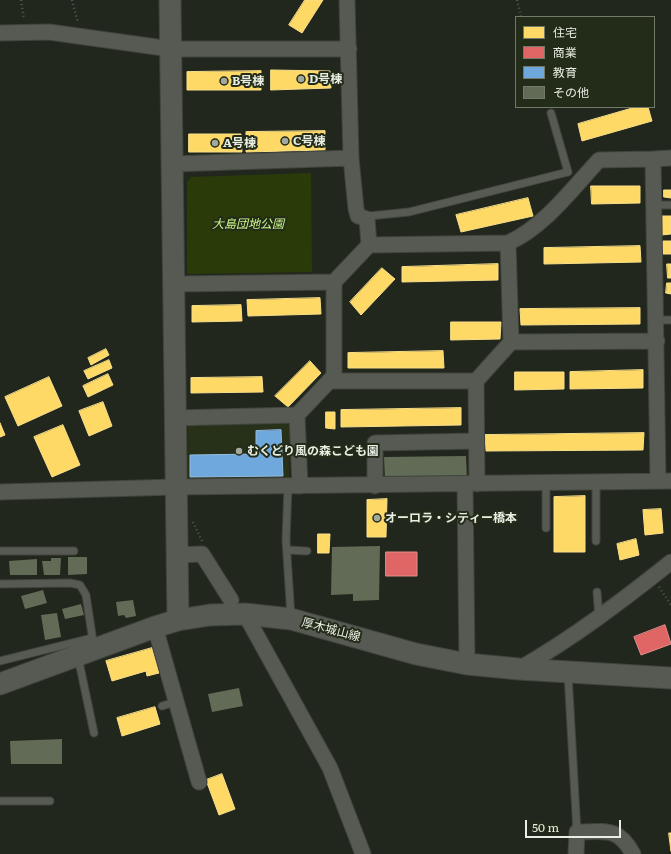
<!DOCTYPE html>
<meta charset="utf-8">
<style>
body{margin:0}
#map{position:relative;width:671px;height:854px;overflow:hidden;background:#22271d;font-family:Literata,"Noto Sans JP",serif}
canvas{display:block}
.legend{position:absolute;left:515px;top:16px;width:140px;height:92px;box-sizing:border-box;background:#232b19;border:1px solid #727969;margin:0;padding:5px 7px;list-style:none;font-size:12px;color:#e8eee2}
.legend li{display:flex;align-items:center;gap:8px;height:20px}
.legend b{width:20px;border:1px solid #727969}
.scale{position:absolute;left:525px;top:820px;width:96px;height:18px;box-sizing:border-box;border:2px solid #e8eee2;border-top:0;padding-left:5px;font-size:12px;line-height:14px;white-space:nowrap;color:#e8eee2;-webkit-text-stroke:3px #232b19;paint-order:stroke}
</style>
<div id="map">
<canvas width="671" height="854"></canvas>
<ul class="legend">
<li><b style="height:11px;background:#ffd966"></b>住宅</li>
<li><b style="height:11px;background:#e06666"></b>商業</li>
<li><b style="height:11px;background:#6fa8dc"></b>教育</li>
<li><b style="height:11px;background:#626b56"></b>その他</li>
</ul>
<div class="scale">50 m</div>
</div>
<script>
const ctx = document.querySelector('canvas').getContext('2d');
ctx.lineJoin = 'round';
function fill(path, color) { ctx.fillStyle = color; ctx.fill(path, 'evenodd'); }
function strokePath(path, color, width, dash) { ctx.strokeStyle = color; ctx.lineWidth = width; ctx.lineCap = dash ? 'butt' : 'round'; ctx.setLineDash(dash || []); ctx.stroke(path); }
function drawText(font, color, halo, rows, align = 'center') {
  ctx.font = font + ' Literata,"Noto Sans JP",serif'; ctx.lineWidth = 4; ctx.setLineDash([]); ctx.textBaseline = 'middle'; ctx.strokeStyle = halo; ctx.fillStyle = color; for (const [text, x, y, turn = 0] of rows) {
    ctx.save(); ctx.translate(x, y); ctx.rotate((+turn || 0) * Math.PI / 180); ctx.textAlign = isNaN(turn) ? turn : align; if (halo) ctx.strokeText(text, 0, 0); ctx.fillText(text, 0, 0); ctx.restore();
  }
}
const built = new Path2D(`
 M289,422V478L188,479V424Z`);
const green = new Path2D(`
 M311,173L312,272L187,274V182L191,177Z`);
const homes = new Path2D(`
 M305,0H323L302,33L289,25Z
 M271,70L330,71L331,88L271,90Z
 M261,71V90H187V72Z
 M636,107H648L652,121L582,141L578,124Z
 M325,131V150L246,152V132Z
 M189,134H241L242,152H189Z
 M591,186H640V203L592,204Z
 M664,190H671V198L664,197Z
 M528,198L533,216L461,232L456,215Z
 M662,216H671V234L662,235Z
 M663,241H671V254H663Z
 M640,246L641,262L544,264V248Z
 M498,264V280L402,282V267Z
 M667,264H671V278H668Z
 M382,268L395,279L361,315L350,302Z
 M667,283H671V294L666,293Z
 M320,298L321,314L248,316L247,300Z
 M241,305L242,321L192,322V306Z
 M640,308V324L521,325L520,309Z
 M451,322H501L500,339L451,340Z
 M106,349L109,355L91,365L88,358Z
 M443,351L444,368H348V353Z
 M109,360L112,368L88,379L84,371Z
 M310,361L321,373L288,407L275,396Z
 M643,370V388L570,389V372Z
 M515,372H564V389L515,390Z
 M108,374L113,385L88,397L83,386Z
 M49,377L62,406L18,426L5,397Z
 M262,377L263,392L191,393V378Z
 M103,402L112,426L89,436L79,411Z
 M461,408V425L341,427V410Z
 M326,412H335V429L326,428Z
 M0,423L5,435L0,437Z
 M63,425L80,465L52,477L34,437Z
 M644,433L643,450L486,451L485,435Z
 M585,496V552H554V497Z
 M387,499L386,537H367V500Z
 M661,509L663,533L645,535L643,510Z
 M318,534H330L329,553H318Z
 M636,539L639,555L620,560L617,544Z
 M152,648L159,673L147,676L146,671L112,681L106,661Z
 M155,707L160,724L122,736L117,718Z
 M222,774L235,809L219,815L206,780Z
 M669,833H671V851Z`);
const shops = new Path2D(`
 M386,552H417V576H386Z
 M665,625L671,644L641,655L634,637Z`);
const schools = new Path2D(`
 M281,430L283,476L190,477V455L256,454V431Z`);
const building = new Path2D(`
 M466,456L467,479L385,480L384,457Z
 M380,546L379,600L353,601V594L331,595L332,547Z
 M68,557H87V574L68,575Z
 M51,558H61L60,575H44L42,561H51Z
 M37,559V575H10L9,561Z
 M43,590L47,603L25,609L21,596Z
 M133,600L136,616L126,618L124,615L118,616L116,602Z
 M81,604L84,615L65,619L62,609Z
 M57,613L61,637L45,640L41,615Z
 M239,688L243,706L212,712L208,694Z
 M62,739V764H11L10,741Z`);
const path = new Path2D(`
 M21,0L24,19
 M72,0L78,23
 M517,0L521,17
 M193,522L202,541
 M659,587L671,605`);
const lane = new Path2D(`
 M654,205H671
 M367,219L369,216L409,212L568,172L551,113
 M656,320H671
 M596,482V541
 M546,483V528
 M288,486L286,540L291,617
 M287,550L307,551
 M0,551H74
 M0,584L70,583L80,585L86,595L94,648
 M597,592L599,618
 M78,657L94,733
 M0,661L92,638
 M568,674L577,832
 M162,706L175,702
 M0,801H50`);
const street = new Path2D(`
 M347,0L351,158L356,209L358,216L367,219L369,245
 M0,33L49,32L171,49H349
 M653,159L671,158
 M172,164L351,158
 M173,284L334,282L369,245L508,243C545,226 572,189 599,160L653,159L658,481
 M511,342L657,341
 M329,381H476
 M174,418L297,415
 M465,484L467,664
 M477,484L476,381L511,342L508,243
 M300,486L297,415L334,376V282
 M375,486V443L476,441
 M0,492L176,487L671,481
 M177,555L202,554L231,600
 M245,614L330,768L363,854
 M155,627L199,782
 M519,669C573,638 622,601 671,562
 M576,854L577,832C605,832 618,826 633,854`);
const secondary = new Path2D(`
 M170,0L178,620
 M0,684L155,627L178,620L210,615L245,614L291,619L416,654L467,664L519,669L671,678`);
const markers = [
 [301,79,4,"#a3a89d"],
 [224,81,4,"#a3a89d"],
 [285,141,4,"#a3a89d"],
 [215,143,4,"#a3a89d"],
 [239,451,4,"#a3a89d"],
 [377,518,4,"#a3a89d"]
];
const poiNames = [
 ["D号棟",309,79],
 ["B号棟",232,81],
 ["C号棟",293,141],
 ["A号棟",223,143],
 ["むくどり風の森こども園",247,451],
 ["オーロラ・シティー橋本",385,518]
];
const parkNames = [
 ["大島団地公園",248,224]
];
const streetNames = [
 ["厚木城山線",331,630,15]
];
fill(built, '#27311a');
fill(green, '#2a3b09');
fill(homes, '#ffd966');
strokePath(homes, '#f8df8b', 1);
fill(shops, '#e06666');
strokePath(shops, '#e28f8b', 1);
fill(schools, '#6fa8dc');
strokePath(schools, '#93bdde', 1);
fill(building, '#626b56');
strokePath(lane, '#40443c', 9);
strokePath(street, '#40443c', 17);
strokePath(secondary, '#40443c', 23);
strokePath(path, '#545751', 2.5, [1, 3]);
strokePath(lane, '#565a52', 7);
strokePath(street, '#565a52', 15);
strokePath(secondary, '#565a52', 21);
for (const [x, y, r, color] of markers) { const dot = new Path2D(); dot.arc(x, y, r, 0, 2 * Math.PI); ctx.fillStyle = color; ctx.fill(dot); strokePath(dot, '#232b19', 1.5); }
drawText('bold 12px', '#e8eee2', '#232b19', poiNames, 'left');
drawText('italic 12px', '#c9f68a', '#232b19', parkNames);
drawText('12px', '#e8eee2', '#232b19', streetNames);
</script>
